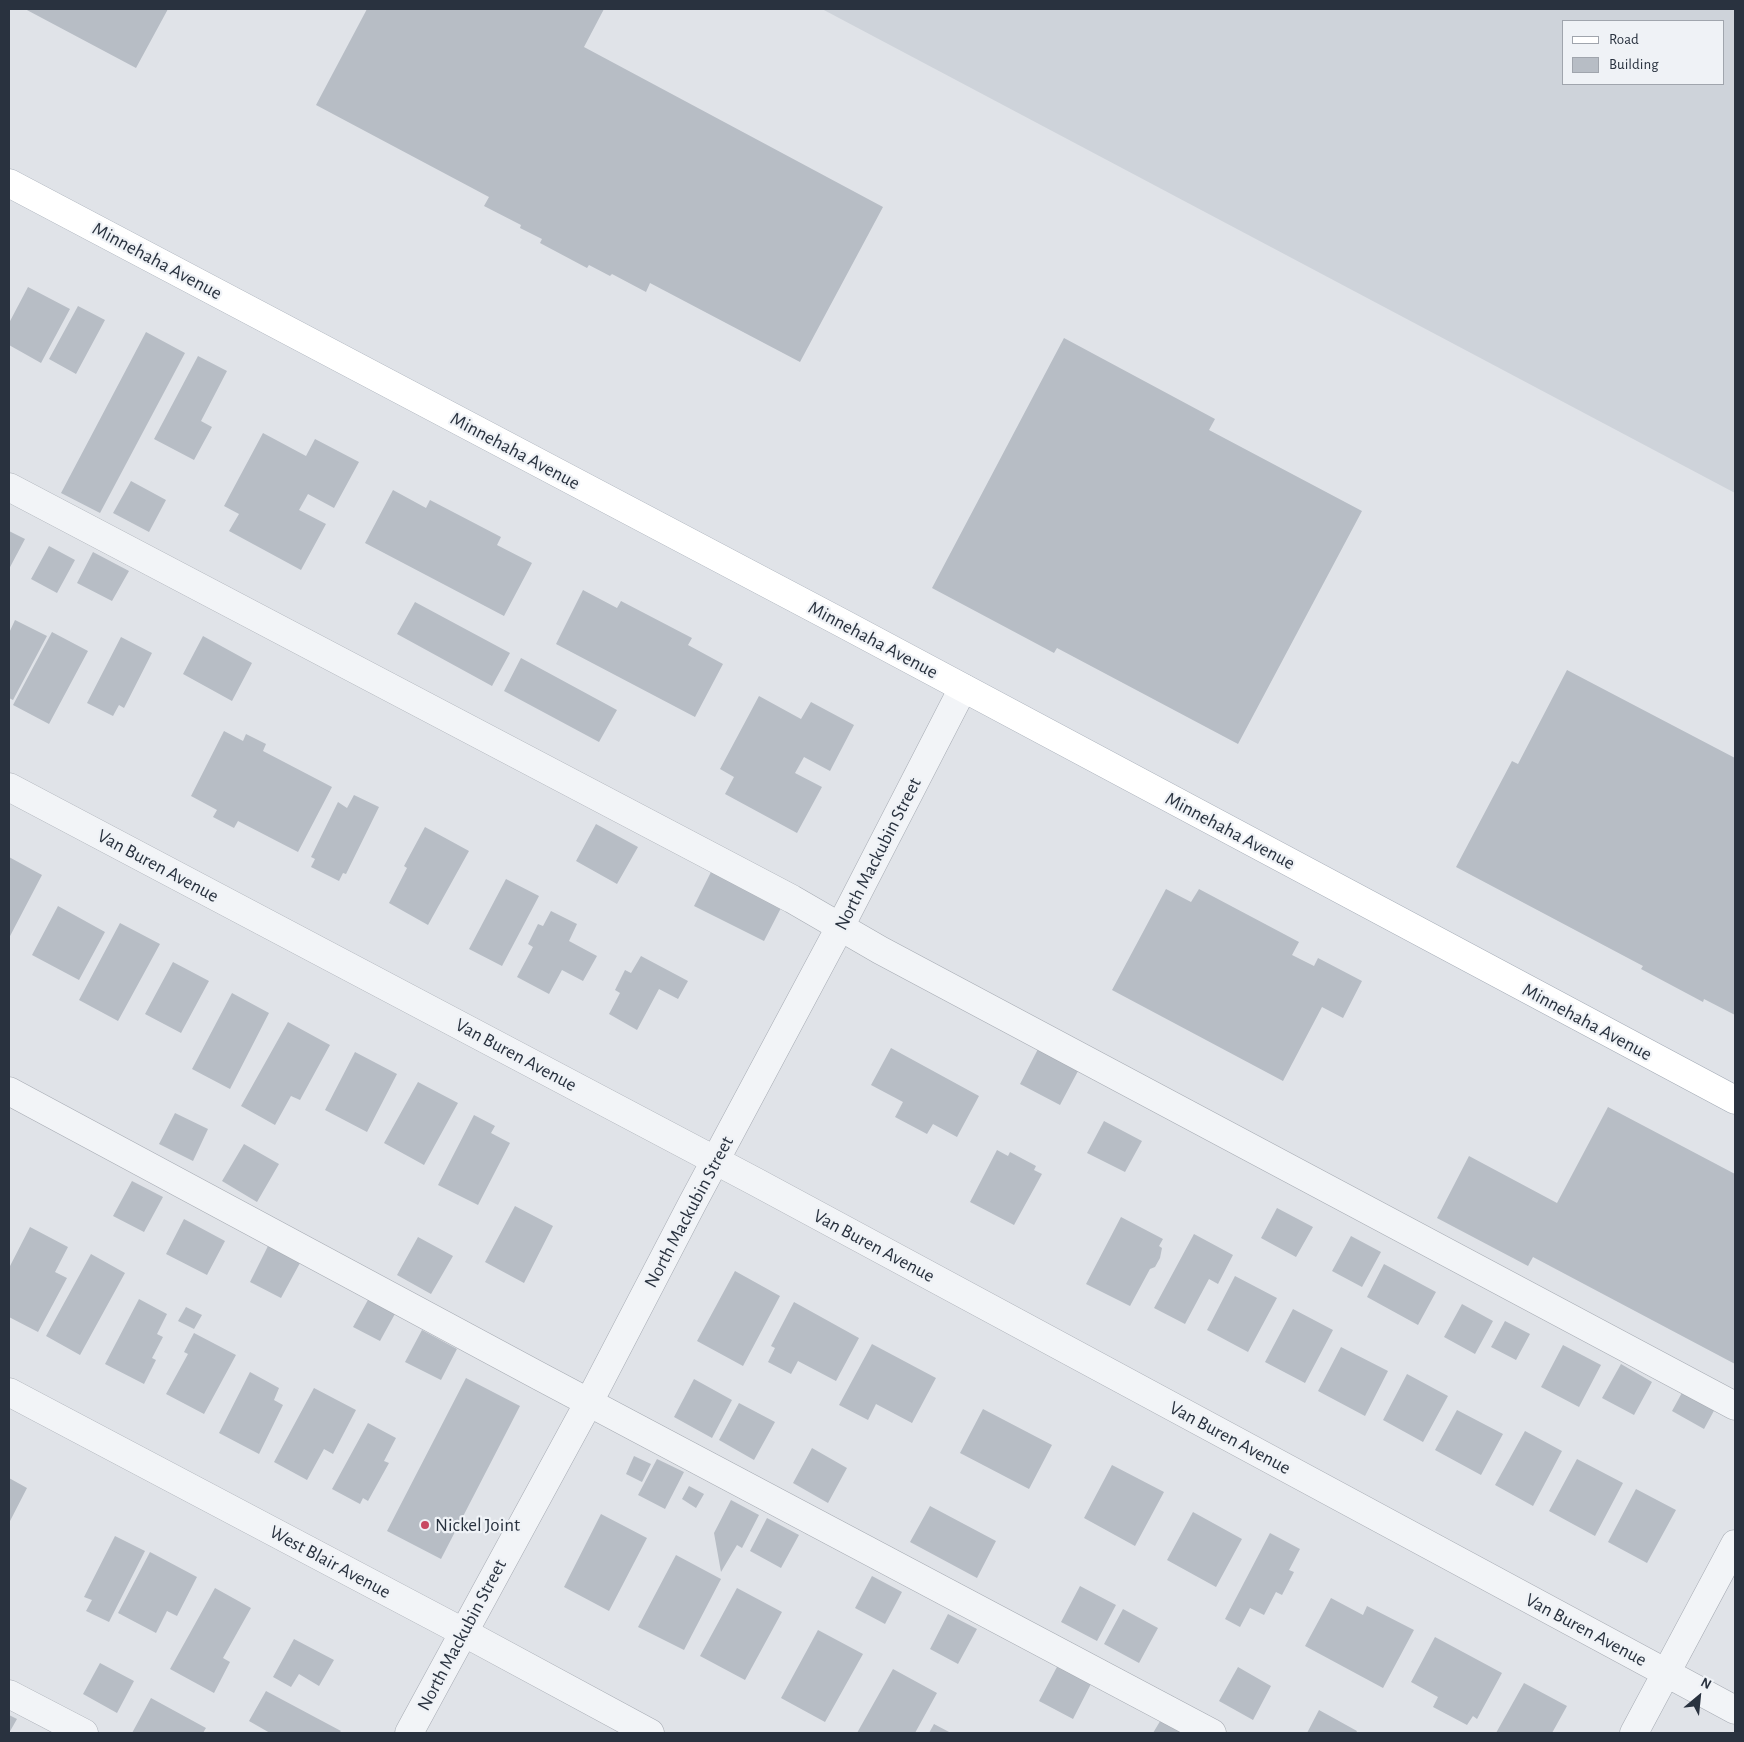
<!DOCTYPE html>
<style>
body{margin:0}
#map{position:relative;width:1744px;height:1742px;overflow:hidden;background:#e0e3e8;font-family:"Alegreya Sans",sans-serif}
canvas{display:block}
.frame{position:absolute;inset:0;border:10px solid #29323f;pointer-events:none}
.legend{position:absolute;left:1562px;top:20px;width:162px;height:65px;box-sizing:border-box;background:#eff2f6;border:1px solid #a0a5ad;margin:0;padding:6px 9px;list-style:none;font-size:15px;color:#29323f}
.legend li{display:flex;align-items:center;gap:10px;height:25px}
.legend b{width:25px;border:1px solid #a0a5ad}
.north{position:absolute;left:1674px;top:1672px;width:50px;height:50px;-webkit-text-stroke:4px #eff2f6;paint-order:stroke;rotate:28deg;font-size:14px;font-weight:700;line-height:20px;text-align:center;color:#29323f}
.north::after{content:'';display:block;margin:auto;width:18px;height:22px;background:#29323f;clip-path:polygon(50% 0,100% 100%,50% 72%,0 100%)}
</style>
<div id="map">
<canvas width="1744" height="1742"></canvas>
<div class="frame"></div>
<ul class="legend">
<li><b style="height:6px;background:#fff"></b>Road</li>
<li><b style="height:14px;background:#b7bdc5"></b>Building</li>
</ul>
<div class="north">N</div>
</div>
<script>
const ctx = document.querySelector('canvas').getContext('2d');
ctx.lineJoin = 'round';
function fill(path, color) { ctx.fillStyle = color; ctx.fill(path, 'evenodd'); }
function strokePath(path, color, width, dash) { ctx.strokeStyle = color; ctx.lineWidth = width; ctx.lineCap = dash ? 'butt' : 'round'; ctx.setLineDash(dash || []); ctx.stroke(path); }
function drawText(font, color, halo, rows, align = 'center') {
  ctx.font = font + ' "Alegreya Sans",sans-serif'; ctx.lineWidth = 4.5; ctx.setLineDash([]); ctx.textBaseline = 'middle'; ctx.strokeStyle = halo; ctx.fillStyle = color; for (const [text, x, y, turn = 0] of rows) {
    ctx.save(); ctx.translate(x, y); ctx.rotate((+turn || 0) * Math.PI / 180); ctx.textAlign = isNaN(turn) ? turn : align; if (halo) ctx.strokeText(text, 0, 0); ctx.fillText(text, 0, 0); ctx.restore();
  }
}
const built = new Path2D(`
 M822,9H1735V493ZM1563,21H1723V84H1563Z`);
const building = new Path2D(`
 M25,9H168L136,68Z
 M367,9H604L584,47L883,207L800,362L650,283L646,292L612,274L610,276L589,265L587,268L540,243L542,239L520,228L521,225L484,206L489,197L316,105Z
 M28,287L70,309L41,363L9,345V323Z
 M78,306L105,320L76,374L49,359Z
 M146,332L185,353L100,513L61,493Z
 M1064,338L1215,419L1209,430L1362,511L1238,744L1057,648L1054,653L932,588Z
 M198,356L227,371L201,421L212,427L194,460L154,439Z
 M263,433L306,456L315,439L359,462L334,508L308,494L299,510L326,524L301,570L229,531L239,514L224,506Z
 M131,481L166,500L149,532L113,513Z
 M393,490L426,508L430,500L501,537L497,545L532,563L504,616L365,543Z
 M9,531L25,539L9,569Z
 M49,546L75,560L57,593L31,579Z
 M93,552L129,571L112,601L77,583Z
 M583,590L617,608L621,601L692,638L688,645L723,664L695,717L556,644Z
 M415,602L510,653L492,686L397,634Z
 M15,620L47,636L13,700L9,698V633Z
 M52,632L88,651L49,724L13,705Z
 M203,636L252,663L232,701L183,674Z
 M121,637L152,653L124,708L119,705L113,716L87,703Z
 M521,658L617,710L599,742L504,691Z
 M1567,670L1735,758V1015L1704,999L1703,1002L1641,969L1643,966L1456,867L1512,761L1518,764Z
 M759,696L801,719L811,702L854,725L830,771L804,757L795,773L822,787L797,833L725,794L734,777L720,769Z
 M224,731L243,741L246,734L266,744L263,751L332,787L298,852L238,821L234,828L213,817L217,810L191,796Z
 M354,795L379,807L346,874L343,873L339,881L311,867L315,859L311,857L338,802L347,808Z
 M596,824L638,847L617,884L576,861Z
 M425,827L469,851L428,925L389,903L407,868L404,866Z
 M9,857L42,875L9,938Z
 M712,870L782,906L764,941L694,906Z
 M506,879L539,896L502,966L469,949Z
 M1166,889L1191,902L1199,889L1299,942L1292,955L1314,966L1318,958L1362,981L1343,1018L1322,1007L1283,1081L1112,990Z
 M58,906L105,932L79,980L32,955Z
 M551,911L577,924L569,941L597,956L583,981L562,970L549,994L517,977L533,947L528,944L538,924L543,926Z
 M120,923L160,944L118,1021L79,1000Z
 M641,956L688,981L678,999L659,989L637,1030L609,1014L620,993L615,990L625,970L631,973Z
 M173,962L209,981L181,1033L145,1014Z
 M232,993L269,1013L230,1089L192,1069Z
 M288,1022L330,1045L300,1100L291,1096L275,1125L241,1106Z
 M891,1048L979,1096L957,1137L933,1124L927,1134L895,1117L903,1102L871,1085Z
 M1038,1049L1078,1071L1060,1105L1020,1084Z
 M355,1052L397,1074L367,1132L325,1110Z
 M418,1082L458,1103L424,1165L384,1143Z
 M1608,1107L1735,1174V1364L1533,1257L1528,1266L1437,1218L1469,1156L1557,1203Z
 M175,1113L208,1129L193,1161L159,1144Z
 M474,1115L495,1126L491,1133L510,1143L478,1205L438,1185Z
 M1104,1121L1142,1141L1125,1172L1087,1153Z
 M244,1144L279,1164L257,1202L222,1181Z
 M997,1150L1008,1156L1010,1152L1036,1166L1034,1170L1042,1174L1014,1225L970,1202Z
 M132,1181L163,1197L144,1232L113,1216Z
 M515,1206L553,1226L524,1283L485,1262Z
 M1277,1208L1313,1227L1296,1257L1261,1238Z
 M1121,1217L1163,1239L1159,1246L1162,1248L1160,1258L1155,1267L1150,1269L1130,1306L1086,1284Z
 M184,1219L225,1241L207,1275L166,1254Z
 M30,1227L68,1247L55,1272L67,1278L38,1332L9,1317V1268Z
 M1194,1234L1233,1255L1218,1284L1209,1279L1185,1324L1154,1308Z
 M1351,1236L1381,1252L1362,1287L1332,1271Z
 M418,1237L453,1256L431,1294L397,1275Z
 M268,1246L300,1263L281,1298L250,1282Z
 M91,1254L125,1273L80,1355L46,1336Z
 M1384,1264L1436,1292L1418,1325L1367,1297Z
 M735,1271L780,1296L743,1366L697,1341Z
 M1235,1276L1277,1298L1248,1352L1207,1330Z
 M369,1298L396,1312L380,1341L353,1327Z
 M139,1299L167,1314L157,1334L163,1337L152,1358L156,1360L144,1384L105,1364Z
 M794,1302L859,1338L836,1381L798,1361L791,1374L768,1362L775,1348L771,1346Z
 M1462,1304L1493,1321L1475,1354L1444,1337Z
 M186,1307L202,1315L194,1329L178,1321Z
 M1293,1309L1333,1330L1305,1383L1265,1362Z
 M1505,1321L1530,1334L1516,1360L1491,1347Z
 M422,1330L457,1349L441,1380L405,1362Z
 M194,1333L236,1355L204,1414L166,1394L188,1354L184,1352Z
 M872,1344L936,1378L912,1423L876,1404L868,1420L839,1405Z
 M1563,1345L1601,1365L1579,1407L1541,1387Z
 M1341,1347L1388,1371L1365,1416L1318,1391Z
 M1621,1364L1652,1382L1634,1415L1602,1398Z
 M250,1372L279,1388L274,1400L283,1405L259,1454L219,1433Z
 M1407,1374L1448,1396L1423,1442L1383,1420Z
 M466,1378L520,1406L441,1559L387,1531Z
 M694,1379L732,1400L712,1438L674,1417Z
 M314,1388L356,1410L333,1454L324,1449L307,1480L274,1462Z
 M1684,1389L1716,1407L1704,1429L1672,1411Z
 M739,1403L775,1422L754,1460L719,1440Z
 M983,1409L1052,1445L1029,1489L960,1453Z
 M1457,1410L1503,1434L1481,1475L1435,1450Z
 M368,1423L396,1438L384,1461L389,1463L368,1501L363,1498L360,1504L332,1489Z
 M1525,1431L1562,1451L1533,1506L1495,1485Z
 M812,1448L847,1468L828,1503L793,1483Z
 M634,1456L651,1464L642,1482L626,1474Z
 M657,1459L684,1472L665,1509L638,1495Z
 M1577,1459L1623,1483L1595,1536L1549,1511Z
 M1112,1465L1164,1492L1135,1546L1084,1518Z
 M9,1478L27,1488L9,1523Z
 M689,1486L704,1494L696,1508L682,1499Z
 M1636,1489L1676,1510L1647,1563L1608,1542Z
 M731,1500L759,1515L742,1548L737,1545L721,1572L714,1533Z
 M930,1506L996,1541L977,1578L910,1542Z
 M1193,1512L1242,1539L1216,1587L1167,1560Z
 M601,1514L647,1538L609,1611L564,1587Z
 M767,1518L799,1535L781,1568L750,1551Z
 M1270,1533L1300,1549L1289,1570L1294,1572L1282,1595L1276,1592L1264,1615L1250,1608L1240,1627L1225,1619Z
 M115,1536L145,1551L109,1622L86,1611L92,1600L84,1597Z
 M150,1552L197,1577L177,1616L167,1611L156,1633L118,1613Z
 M676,1555L721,1579L684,1650L638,1627Z
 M872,1576L902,1592L885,1624L855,1608Z
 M1080,1586L1116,1605L1097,1641L1061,1622Z
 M215,1588L251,1608L223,1658L230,1662L214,1693L170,1669Z
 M737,1588L782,1612L745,1680L700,1656Z
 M1331,1598L1363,1615L1367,1606L1414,1630L1383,1688L1305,1646Z
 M1123,1609L1158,1628L1139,1663L1104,1644Z
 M948,1614L977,1629L958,1664L930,1649Z
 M818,1630L863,1654L825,1722L781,1698Z
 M1435,1637L1502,1673L1477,1719L1473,1716L1467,1725L1433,1707L1438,1697L1411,1682Z
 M294,1639L334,1660L319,1686L299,1674L291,1687L273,1677Z
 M100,1663L134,1681L117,1713L83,1694Z
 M1058,1665L1092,1682L1073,1719L1039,1701Z
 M1238,1667L1271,1686L1253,1720L1219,1701Z
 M893,1669L937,1693L915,1733H857Z
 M1524,1683L1567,1706L1552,1733H1496Z
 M266,1691L341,1731L339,1733H270L249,1721Z
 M151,1698L206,1728L203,1733H132Z
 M1319,1710L1357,1731L1356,1733H1307Z
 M9,1715L17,1719L9,1733Z
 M1162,1718L1188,1733H1153Z
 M934,1724L951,1733H929Z`);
const minor = new Path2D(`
 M9,487L792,899L880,950L1735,1406
 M9,787L756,1182L1735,1710
 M9,1091L539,1376L1212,1733
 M9,1392L463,1632L650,1733
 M9,1694L84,1733
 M409,1733L589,1402L692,1204L840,927L963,688
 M1634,1733L1735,1544`);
const major = new Path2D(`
 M9,183L842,623L1735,1100`);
const markers = [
 [425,1525,5,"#c84962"]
];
const streetNames = [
 ["Minnehaha Avenue",157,261,28],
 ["Minnehaha Avenue",515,451,28],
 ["Minnehaha Avenue",873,640,28],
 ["Minnehaha Avenue",1230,831,28],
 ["North Mackubin Street",878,854,-63],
 ["Van Buren Avenue",158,866,28],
 ["Minnehaha Avenue",1587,1022,28],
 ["Van Buren Avenue",516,1055,28],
 ["North Mackubin Street",689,1212,-62],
 ["Van Buren Avenue",874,1246,28],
 ["Van Buren Avenue",1230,1438,28],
 ["West Blair Avenue",330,1562,28],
 ["Van Buren Avenue",1586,1630,28],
 ["North Mackubin Street",462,1635,-62]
];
const poiNames = [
 ["Nickel Joint",435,1525]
];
fill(built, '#ced3da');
fill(building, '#b7bdc5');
strokePath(minor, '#a5aab2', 29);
strokePath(major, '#a0a8b3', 29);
strokePath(minor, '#f2f4f7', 28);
strokePath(major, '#fff', 28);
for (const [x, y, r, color] of markers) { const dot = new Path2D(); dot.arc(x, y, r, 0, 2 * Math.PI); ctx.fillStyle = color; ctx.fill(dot); strokePath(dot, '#eff2f6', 2); }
drawText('19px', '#29323f', '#eff2f6', streetNames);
drawText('19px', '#29323f', '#eff2f6', poiNames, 'left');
</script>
